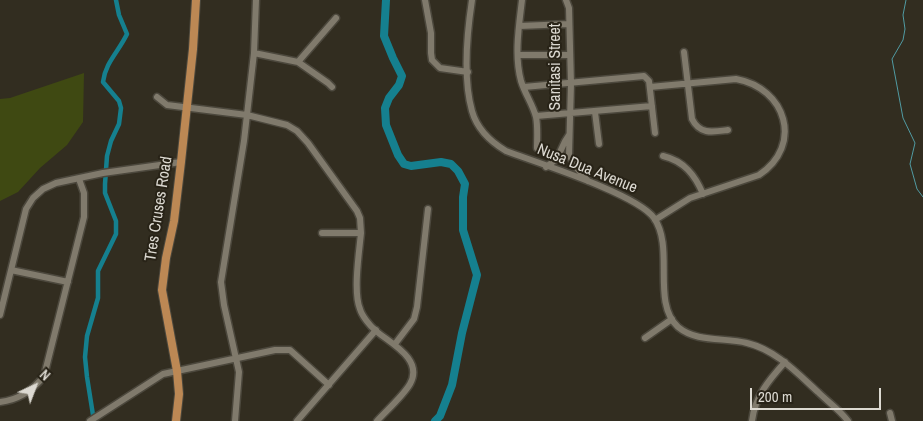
<!DOCTYPE html>
<style>
body{margin:0}
#map{position:relative;width:923px;height:421px;overflow:hidden;background:#322d20;font-family:"Archivo Narrow",sans-serif}
canvas{display:block}
.north{position:absolute;left:10px;top:361px;width:50px;height:50px;-webkit-text-stroke:4px #282317;paint-order:stroke;rotate:43deg;font-size:14px;font-weight:700;line-height:20px;text-align:center;color:#dcd9d1}
.north::after{content:'';display:block;margin:auto;width:18px;height:22px;background:#dcd9d1;clip-path:polygon(50% 0,100% 100%,50% 72%,0 100%)}
.scale{position:absolute;left:750px;top:388px;width:131px;height:22px;box-sizing:border-box;border:2px solid #dcd9d1;border-top:0;padding-left:6px;font-size:15px;line-height:18px;white-space:nowrap;color:#dcd9d1;-webkit-text-stroke:4px #282317;paint-order:stroke}
</style>
<div id="map">
<canvas width="923" height="421"></canvas>
<div class="north">N</div>
<div class="scale">200 m</div>
</div>
<script>
const ctx = document.querySelector('canvas').getContext('2d');
ctx.lineJoin = 'round';
function fill(path, color) { ctx.fillStyle = color; ctx.fill(path, 'evenodd'); }
function strokePath(path, color, width, dash) { ctx.strokeStyle = color; ctx.lineWidth = width; ctx.lineCap = dash ? 'butt' : 'round'; ctx.setLineDash(dash || []); ctx.stroke(path); }
function drawText(font, color, halo, rows, align = 'center') {
  ctx.font = font + ' "Archivo Narrow",sans-serif'; ctx.lineWidth = 4; ctx.setLineDash([]); ctx.textBaseline = 'middle'; ctx.strokeStyle = halo; ctx.fillStyle = color; for (const [text, x, y, turn = 0] of rows) {
    ctx.save(); ctx.translate(x, y); ctx.rotate((+turn || 0) * Math.PI / 180); ctx.textAlign = isNaN(turn) ? turn : align; if (halo) ctx.strokeText(text, 0, 0); ctx.fillText(text, 0, 0); ctx.restore();
  }
}
const green = new Path2D(`
 M84,73L83,122L67,145L40,168L18,192L0,201V99L10,98Z`);
const stream = new Path2D(`
 M906,0L903,15L905,29L903,40L892,59L903,118L915,143L910,164L917,189L923,197`);
const canal = new Path2D(`
 M93,415L87,377L85,357L87,336L98,298V271L116,234V221L105,193V184L107,156L111,141L119,124L121,108L119,101L103,82C105,63 119,51 127,34L119,15L116,0`);
const river = new Path2D(`
 M386,0L384,36L393,58L402,76L399,85L389,98L385,108L386,125L398,155L404,164L411,166L441,162L451,164L458,171L465,184L463,197V230L477,275L462,333L452,385L440,416L435,421`);
const minor = new Path2D(`
 M425,0L431,33V53L432,60L440,68L468,72
 M472,0C467,33 463,79 472,111C477,129 491,142 506,151C538,163 637,194 654,218C675,248 651,302 678,327C697,343 725,337 747,343C776,350 797,373 818,392C828,402 840,410 848,421
 M522,0C519,26 514,55 521,81C525,94 533,105 536,117C538,127 537,138 537,148
 M566,0L569,8L571,84L569,155L576,167L588,181
 M519,26L569,24
 M684,52L692,119C700,135 713,132 728,130
 M254,53L298,62L328,83L332,87
 M518,55H570
 M298,62L336,18
 M524,87L644,76L649,81L655,133
 M650,87L736,79C786,88 804,145 759,175L690,198L655,220
 M157,97L167,105L247,115L287,125L297,131L308,143L357,211L360,218L361,233
 M595,112L599,144
 M536,116L652,106
 M663,156C684,161 695,175 703,194
 M546,167C564,155 558,150 569,135
 M322,233H361C359,253 353,292 360,309C362,316 370,326 376,331C390,343 424,359 410,384C403,396 387,410 377,421
 M11,270L68,282
 M0,315L26,209L33,198L43,189L56,183L103,173L181,162
 M645,338L672,319
 M395,344L414,319L417,307L428,209
 M0,402C18,400 33,390 44,376L84,217V193L79,179
 M890,413L892,421
 M90,421L163,374L275,350H290L329,385
 M235,421L239,372L224,305L221,282L244,141L254,53L256,0
 M297,421L376,330
 M752,421C755,396 769,380 785,362`);
const major = new Path2D(`
 M176,421L179,394L177,371L162,290L166,258L174,221L181,162L193,49L196,0`);
const streetNames = [
 ["Sanitasi Street",556,67,-90],
 ["Nusa Dua Avenue",587,169,22],
 ["Tres Cruses Road",159,209,-81]
];
fill(green, '#3f4912');
strokePath(stream, '#519ba3', 1);
strokePath(canal, '#15808f', 4.5);
strokePath(river, '#15808f', 8);
strokePath(minor, '#4c483d', 9);
strokePath(major, '#4c483d', 10);
strokePath(minor, '#807a6c', 6);
strokePath(major, '#bc8854', 8);
drawText('16px', '#dcd9d1', '#282317', streetNames);
</script>
